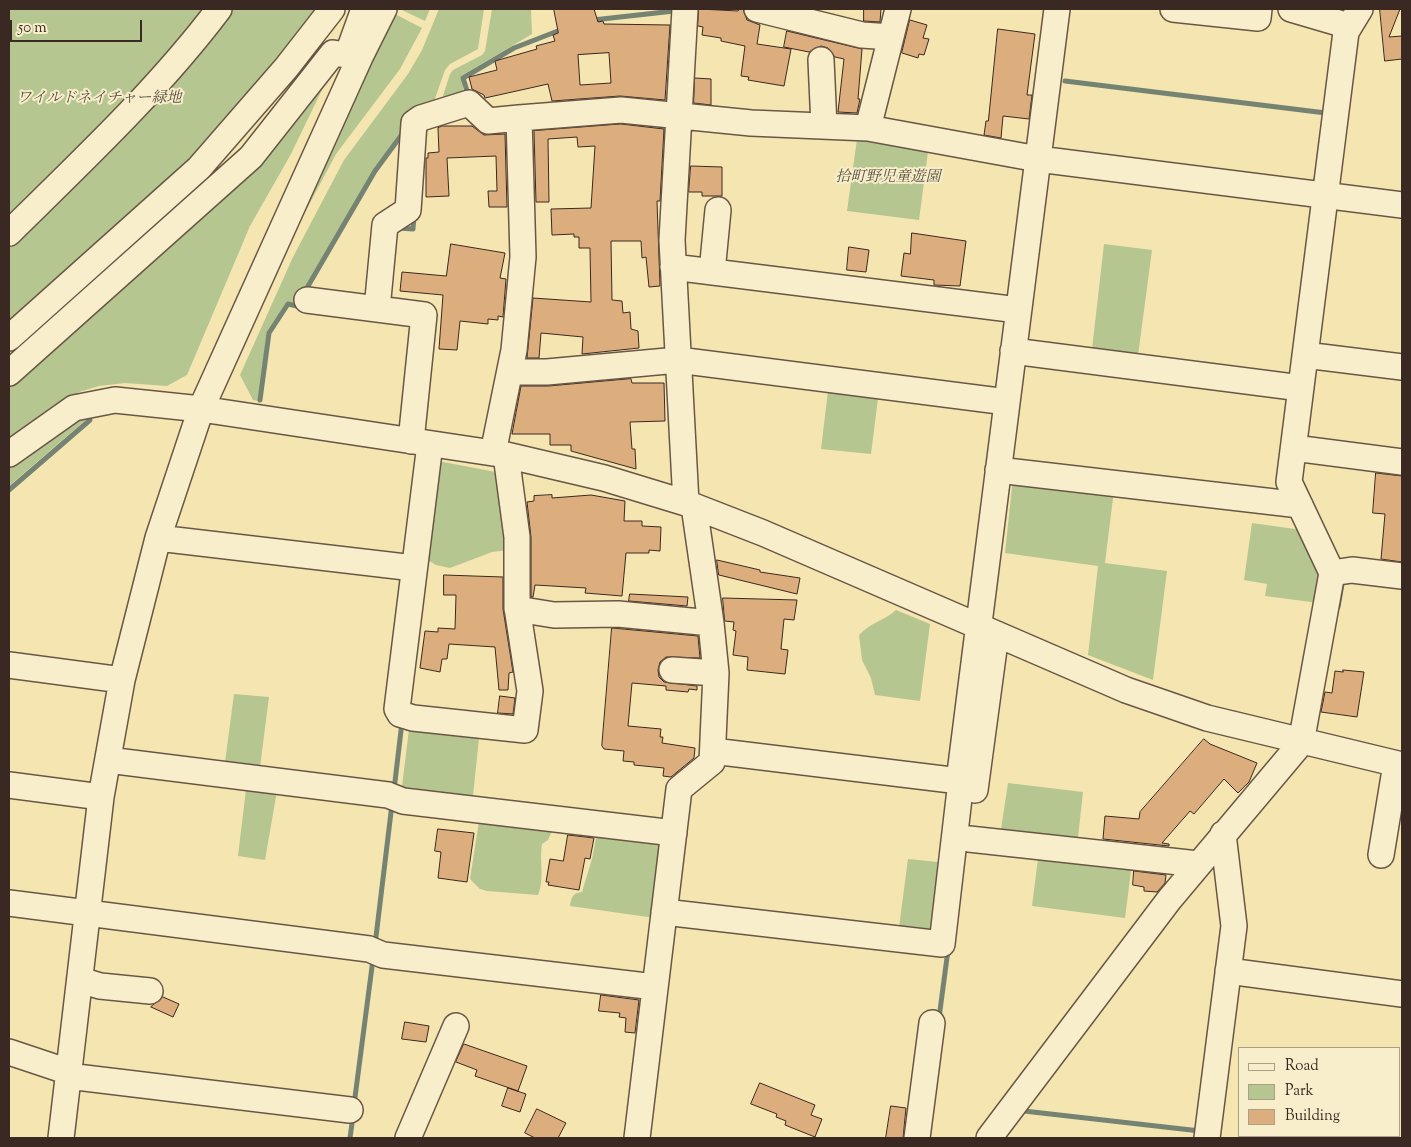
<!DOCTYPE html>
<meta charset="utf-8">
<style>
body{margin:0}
#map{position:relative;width:1411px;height:1147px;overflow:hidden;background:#f5e5b1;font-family:"Sorts Mill Goudy",serif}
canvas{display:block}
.frame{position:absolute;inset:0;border:10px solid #3a2822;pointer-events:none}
.legend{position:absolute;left:1238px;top:1047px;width:162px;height:90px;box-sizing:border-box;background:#f8eecc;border:1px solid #ac9f88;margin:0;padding:6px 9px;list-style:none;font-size:15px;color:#3a2822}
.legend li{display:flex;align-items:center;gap:10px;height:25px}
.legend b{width:25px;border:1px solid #ac9f88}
.scale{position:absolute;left:10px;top:20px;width:132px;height:22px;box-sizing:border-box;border:2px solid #3a2822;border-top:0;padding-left:6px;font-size:15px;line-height:18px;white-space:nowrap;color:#3a2822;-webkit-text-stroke:4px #f8eecc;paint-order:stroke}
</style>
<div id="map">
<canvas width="1411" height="1147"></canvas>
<div class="frame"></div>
<ul class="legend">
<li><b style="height:6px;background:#f8eecc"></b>Road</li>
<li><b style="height:14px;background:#b5c691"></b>Park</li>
<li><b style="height:14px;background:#ddae7d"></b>Building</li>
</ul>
<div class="scale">50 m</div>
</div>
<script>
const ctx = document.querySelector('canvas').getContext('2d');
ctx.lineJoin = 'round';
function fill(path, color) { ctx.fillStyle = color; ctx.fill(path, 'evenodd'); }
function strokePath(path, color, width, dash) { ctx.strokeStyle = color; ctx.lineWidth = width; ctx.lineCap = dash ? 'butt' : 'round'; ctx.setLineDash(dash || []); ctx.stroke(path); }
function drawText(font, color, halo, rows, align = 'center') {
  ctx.font = font + ' "Sorts Mill Goudy","Noto Serif JP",serif'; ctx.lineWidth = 4; ctx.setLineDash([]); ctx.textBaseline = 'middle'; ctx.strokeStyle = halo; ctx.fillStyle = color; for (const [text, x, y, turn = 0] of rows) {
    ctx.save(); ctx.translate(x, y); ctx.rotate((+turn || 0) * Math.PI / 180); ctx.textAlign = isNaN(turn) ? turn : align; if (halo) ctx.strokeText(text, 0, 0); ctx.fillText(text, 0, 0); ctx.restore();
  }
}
const green = new Path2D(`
 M9,9H327L194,167L9,331Z
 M400,9H430L425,21Z
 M439,9H484L478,49L450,64L445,70L431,110L409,123L374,170L296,303L287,302L267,333L258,401L253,400L240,375L293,257L344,160L408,74L422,50Z
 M492,9H531L532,34L461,76L465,97L442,99L450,74L453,70L482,55L485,51Z
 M393,13L422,28L400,69L336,154L285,250Z
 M332,69L291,154L250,226L187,375L167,386L125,383L99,386L79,392L9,442V387L66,337Z
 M858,132L929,144L919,220L847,211Z
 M1104,244L1152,250L1137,363L1091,358Z
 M829,383L879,390L871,454L821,449Z
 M96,411L9,486V464L57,429Z
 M438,461L501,473L509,550L492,552L450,568L436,565L426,559Z
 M1013,478L1114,490L1105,563L1167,571L1153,680L1088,655L1098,566L1005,553Z
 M1252,523L1302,530L1325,575L1319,603L1265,596L1267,584L1244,580Z
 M896,610L930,624L920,701L875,695L871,678L862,660L859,635C871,622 884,621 896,610Z
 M234,694L269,697L259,775L224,770Z
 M410,721L480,729L472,805L401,795Z
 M247,781L278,785L265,860L238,856Z
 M1008,783L1083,792L1077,846L1000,836Z
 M480,815L552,831L548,840L542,844C539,861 545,879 538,895L487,891L480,889L470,879Z
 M597,833L665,841L655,918L570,906C571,897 573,893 582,892L592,859Z
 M1039,851L1132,863L1125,918L1032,906Z
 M908,859L948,863L938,940L898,935Z`);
const stream = new Path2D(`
 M593,20L674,11
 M1065,81L1326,113
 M469,97L463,78L514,48L563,29
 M397,228L413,229L414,215
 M304,293L375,171L403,133
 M260,400L269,333L288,304L297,306L300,301
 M9,490L90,420
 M1338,607L1343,578
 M394,790L402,722
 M375,945L392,804
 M939,1018L948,950
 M354,1105L373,959
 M1024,1111L1200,1131
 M350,1138L353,1116`);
const building = new Path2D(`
 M554,9H594L598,22L603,21L604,24L670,25L665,100L620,96L552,101L548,84L485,98L484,95L472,89L469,77L497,70L495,61L537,49L536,46L555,41L553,35L558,33ZM609,53L611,83L580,85L578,55Z
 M699,9L738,11L739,9H743L747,20L760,25L757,44L791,49L784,86L748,80L749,77L741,76L745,46L721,41V38L702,35L703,27L698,26Z
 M864,9H881L880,22L864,21Z
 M1380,9H1400L1389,37L1402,36V59L1385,61Z
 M910,20L927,25L923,38L929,39L924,55L919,54L918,58L902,53Z
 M998,29L1035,34L1027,95H1032L1029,119L1003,116L1001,138L984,135L986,121H988Z
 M787,31L862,49L858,99H860L857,113L838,112L844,59L835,57L828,48L821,46L809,52L784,47Z
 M695,78L711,79V105L694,103Z
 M621,124L664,129L660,201H657L660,286L649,287L646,257L642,258L641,241H611L612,300L622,301L623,313L630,312L631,329L638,331L639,348L582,354L583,337L541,333L539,358H527L533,298L591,302L590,248H579V237H574V234L552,235L551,209L591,208L595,146L578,147L577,137L548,139L549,202H536L534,131Z
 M443,126H472L484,135L505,134L507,207H489L488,191H497L496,156L447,158L449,196L426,197V158H428V153L439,152L438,128Z
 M691,166L722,167V196H702V192H689Z
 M912,233L966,241L960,286L934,285V280L901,276L904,253L910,254Z
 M451,244L505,253L500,278L506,279L503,317L498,316V320L488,319V324L460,321L457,350L439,349L443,295L400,291L402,272L446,276Z
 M849,247L869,250L866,272L847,270Z
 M631,379L632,383H664L665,421L630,422L632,449H635L636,469L571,451V445H550V434H512L521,386H548Z
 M1376,473L1402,476V562L1381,559L1385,514L1373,513Z
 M552,495V498L591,495L625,501L624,521H642V526L661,527L660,551L649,550V553H626L622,596L585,593L586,588L535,585L533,597H531V537L527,502L534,501V496Z
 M717,560L760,570V572L800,578L797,594L719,575Z
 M444,575L503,577V609L513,672L509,673L508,690H499L495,647L449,644L447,659H442L440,672L420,668L425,631L438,632V628L455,629L456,595H444Z
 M630,594L688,597L687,606L629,601Z
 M723,598L797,600L794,620L784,619L781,649L788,650L785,674L747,670L748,657L733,655L736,631L733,630L734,622L725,621Z
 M612,628L698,636L700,658L666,657L660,662L658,670L659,677L664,682L697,686V690L689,689L688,692L666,690V686L632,683L628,726L661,729L660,737H663L662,743L695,748L694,758L671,777L663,776L664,768L634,765V762L623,761L624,751L604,749L602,746Z
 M1343,670L1364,672L1357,717L1321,712L1325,692L1332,693L1335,671L1343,672Z
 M500,696L515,698L513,714L498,713Z
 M1204,739L1210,744L1257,763L1249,782L1238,793L1224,779L1194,814L1190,811L1162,843L1169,844V846L1103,839L1105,816L1139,819L1140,812Z
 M438,829L474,833L467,882L438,878L441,852L435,851Z
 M568,835L594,838L590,859L585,858L579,890L548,885L549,882H546L550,859L563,861Z
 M1134,871L1166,875L1165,883L1157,892L1144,891V887L1133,885Z
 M601,995L639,1000L635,1033L625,1032L626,1018L619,1017L620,1013L599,1011Z
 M163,997L179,1004L173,1017L151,1007Z
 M405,1022L429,1026L426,1042L402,1039Z
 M464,1044L527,1066L518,1091L475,1076L477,1070L456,1062Z
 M760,1083L815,1105L811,1115L822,1119L815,1137L785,1125L786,1121L776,1117L777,1114L751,1104Z
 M508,1088L526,1094L520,1112L502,1106Z
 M891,1106L906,1108L903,1138H886Z
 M537,1109L566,1123L558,1138H535L525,1133Z`);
const minor = new Path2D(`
 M685,9L672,240L686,503
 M757,9L862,35L891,37
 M1173,9L1258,18L1259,9
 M1291,9L1349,26
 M351,45L364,9
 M821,60L824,126
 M868,128L898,9
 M9,233C82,161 157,91 219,9
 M673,267L1018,310
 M712,272L718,210
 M307,300L424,315L411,441
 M377,309L385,225L408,210L414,123L421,118L469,103L488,121L519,118
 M9,338L199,168L286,68L332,9
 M1013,351L1301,388
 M1305,355L1402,367
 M510,372H547L678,360L1007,402
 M9,373L251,157L333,53L360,57
 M430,444L397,709L400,714L413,718L525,730L530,691L517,607V537L506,455
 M1294,448L1402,462
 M493,453L514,350L523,257L519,118L621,110L751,123L868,128L1038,159L1402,205
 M9,454L74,408L115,400L201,409L506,455L604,478L686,503L763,533L1126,690L1207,718L1402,765
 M998,470L1300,505
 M158,538L414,568
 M1332,573L1352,570L1402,576
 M517,609L554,615L618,614L711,623
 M9,665L122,680
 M672,670L716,673
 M713,751L976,783
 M108,760L388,795L403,801L674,833
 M959,781L1057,9
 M9,785L101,797
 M975,790L996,634
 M969,839L1198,864
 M1381,855L1396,764
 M9,903L369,949L383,955L655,987
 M664,912L942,944L961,781
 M1228,971L1402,994
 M80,980L100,986L150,991
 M9,1052L69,1072
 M68,1076L350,1110
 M61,1138L101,797L122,680L158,538L201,409L360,57L384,9
 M408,1138L456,1026
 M637,1138L679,789L712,762L716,673L711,623L694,506
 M917,1138L932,1023
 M989,1138L1169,900L1301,743L1332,573L1289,482L1346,32L1360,9
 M1207,1138L1234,926L1223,834`);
const parkNames = [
 ["ワイルドネイチャー緑地",99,99],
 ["拾町野児童遊園",888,178]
];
fill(green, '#b5c691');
strokePath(stream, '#758372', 5);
fill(building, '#ddae7d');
strokePath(building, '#3a2822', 1);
strokePath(minor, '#695746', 28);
strokePath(minor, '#f8eecc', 25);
drawText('italic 15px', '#59503e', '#f8eecc', parkNames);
</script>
